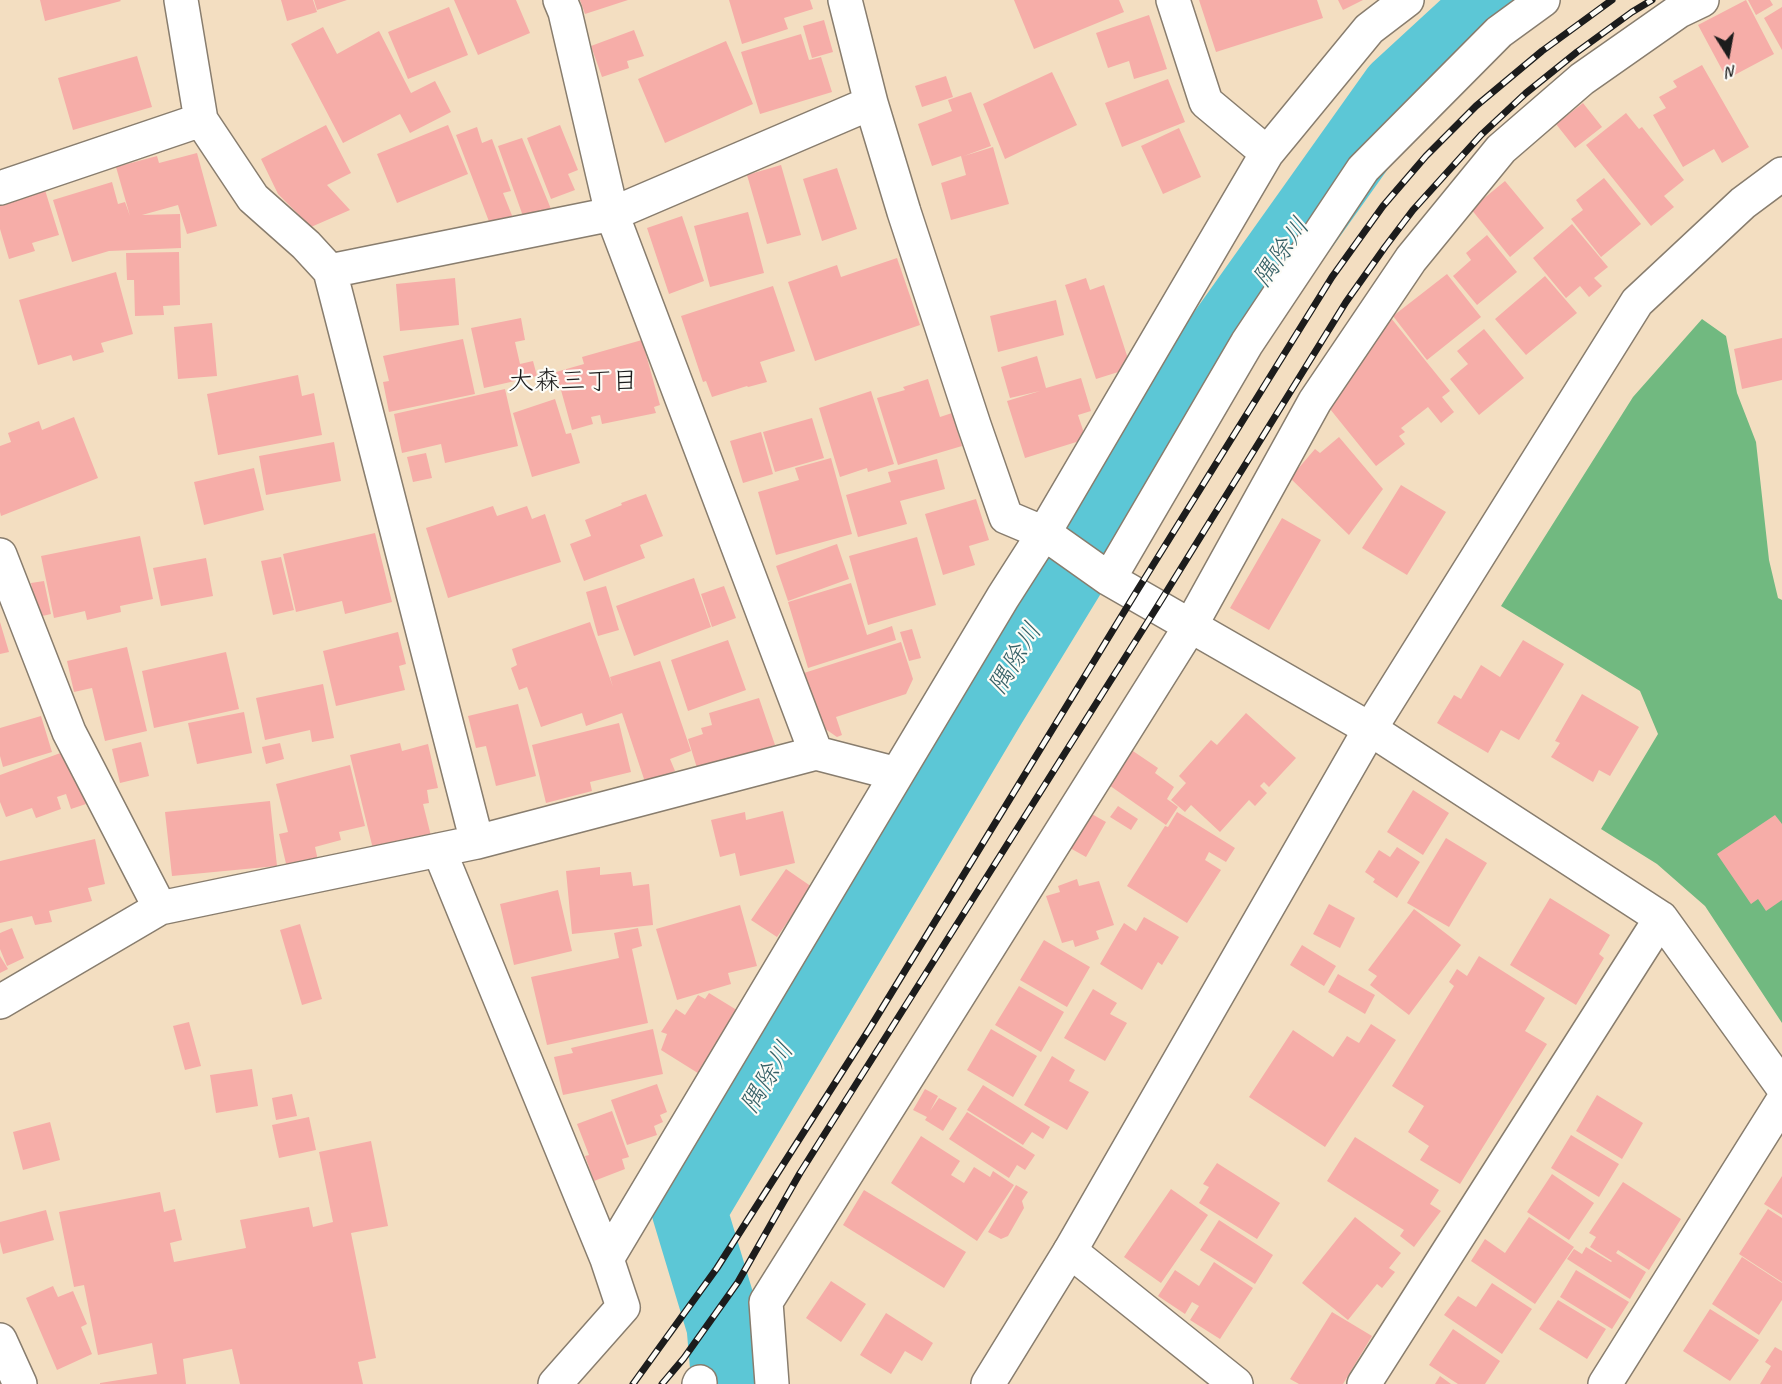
<!DOCTYPE html>
<meta charset="utf-8">
<style>
body{margin:0}
#map{position:relative;width:1782px;height:1384px;overflow:hidden;background:#f3dec1;font-family:Caveat,sans-serif}
canvas{display:block}
.north{position:absolute;left:1698px;top:24px;width:60px;height:60px;-webkit-text-stroke:4px #fdfcf7;paint-order:stroke;rotate:169deg;font-size:16px;font-weight:700;line-height:24px;text-align:center;color:#1c1c1c}
.north::after{content:'';display:block;margin:auto;width:21px;height:27px;background:#1c1c1c;clip-path:polygon(50% 0,100% 100%,50% 72%,0 100%)}
</style>
<div id="map">
<canvas width="1782" height="1384"></canvas>
<div class="north">N</div>
</div>
<script>
const ctx = document.querySelector('canvas').getContext('2d');
ctx.lineJoin = 'round';
function fill(path, color) { ctx.fillStyle = color; ctx.fill(path, 'evenodd'); }
function strokePath(path, color, width, dash) { ctx.strokeStyle = color; ctx.lineWidth = width; ctx.lineCap = dash ? 'butt' : 'round'; ctx.setLineDash(dash || []); ctx.stroke(path); }
function drawText(font, color, halo, rows, align = 'center') {
  ctx.font = font + ' Caveat,"Klee One",sans-serif'; ctx.lineWidth = 4.5; ctx.setLineDash([]); ctx.textBaseline = 'middle'; ctx.strokeStyle = halo; ctx.fillStyle = color; for (const [text, x, y, turn = 0] of rows) {
    ctx.save(); ctx.translate(x, y); ctx.rotate((+turn || 0) * Math.PI / 180); ctx.textAlign = isNaN(turn) ? turn : align; if (halo) ctx.strokeText(text, 0, 0); ctx.fillText(text, 0, 0); ctx.restore();
  }
}
const forest = new Path2D(`
 M1702,319L1726,336L1737,393L1756,442L1769,560L1778,598L1782,600V1023L1705,906L1657,864L1601,829L1658,734L1640,691L1501,606L1633,397Z`);
const river = new Path2D(`
 M729,1384L724,1326L689,1210L987,708L1075,564L1130,467L1398,90L1496,0`);
const building = new Path2D(`
 M40,0H120L121,1L45,21Z
 M281,0H313L317,12L287,21Z
 M314,0H347L317,10Z
 M454,0H516L530,33L478,55Z
 M580,0H628L585,14Z
 M729,0H810L813,9L784,18L788,29L742,44Z
 M1014,0H1119L1124,12L1034,49Z
 M1199,0H1317L1323,18L1216,52Z
 M1338,0H1363L1343,10Z
 M1746,0L1774,54L1727,79L1698,25Z
 M1748,0H1770L1773,5L1756,15Z
 M449,7L468,55L408,79L388,32Z
 M1782,7V50L1764,18Z
 M1149,15L1167,69L1134,79L1129,61L1108,68L1096,33Z
 M824,20L833,52L812,58L803,26Z
 M323,27L337,54L379,31L411,93L435,81L451,112L410,133L400,114L343,143L291,44Z
 M634,30L644,56L627,61L629,68L602,77L591,46Z
 M801,34L809,60L821,57L832,92L760,114L741,52Z
 M726,41L753,104L665,143L638,79Z
 M137,56L152,107L73,130L58,78Z
 M1702,65L1749,147L1722,163L1714,149L1683,167L1653,115L1666,108L1659,97L1677,87L1673,81Z
 M1052,72L1077,125L1005,159L983,104Z
 M946,76L953,97L922,107L915,86Z
 M1168,79L1185,122L1122,147L1105,103Z
 M971,92L991,146L964,156L993,147L1009,204L951,220L941,183L966,175L961,156L932,166L918,124L952,111L948,100Z
 M1583,103L1602,127L1575,148L1556,124Z
 M1626,113L1639,129L1642,127L1684,180L1664,196L1674,207L1651,226L1586,145Z
 M326,125L351,173L327,185L350,210L311,227L278,194L261,159Z
 M448,125L468,174L397,203L377,154Z
 M560,125L578,170L568,174L575,190L551,199L527,138Z
 M477,127L482,143L492,139L511,191L503,193L515,223L493,232L456,135Z
 M1179,128L1201,177L1163,194L1141,146Z
 M522,138L551,209L524,219L498,146Z
 M197,153L217,226L187,234L178,205L142,215L180,214L181,248L109,251L72,262L53,200L112,182L118,204L125,202L130,216L116,167L157,156L159,163Z
 M781,165L801,235L767,244L747,175Z
 M837,168L857,229L822,241L803,179Z
 M1604,178L1641,224L1601,257L1571,219L1583,210L1576,200Z
 M1505,181L1544,228L1510,257L1471,209Z
 M45,190L59,235L32,243L35,251L9,259L0,229V203Z
 M748,212L764,273L710,287L694,226Z
 M682,216L704,281L669,294L647,228Z
 M1572,224L1608,267L1594,278L1602,286L1589,297L1580,286L1566,298L1533,258Z
 M1487,235L1517,272L1477,305L1453,276L1471,260L1466,253Z
 M179,252L180,305L163,306L164,315L135,316L134,280H127L126,253Z
 M897,258L920,325L815,361L788,282L837,265L841,277Z
 M116,272L133,334L101,343L104,352L73,361L71,355L38,365L19,300Z
 M1447,274L1481,317L1427,360L1393,316Z
 M1545,276L1577,313L1526,355L1495,319Z
 M455,278L459,325L400,331L396,284Z
 M1086,278L1090,290L1104,285L1131,368L1096,379L1065,285Z
 M773,286L795,351L760,362L767,382L748,387L747,386L712,397L706,381L703,382L681,316Z
 M1056,300L1064,335L998,352L990,316Z
 M521,318L525,340L515,342L520,364L533,361L537,376L484,388L471,328Z
 M1391,318L1450,391L1442,397L1454,412L1441,423L1428,407L1401,428L1405,432L1399,436L1405,444L1376,466L1330,409Z
 M212,323L217,376L178,379L174,327Z
 M1484,329L1524,378L1479,415L1450,379L1468,364L1457,351Z
 M1782,338V380L1742,389L1734,349Z
 M463,339L475,394L389,412L383,382L389,381L383,356Z
 M642,340L660,405L654,407L656,413L602,424L600,415L591,417L593,424L572,430L556,372L584,364L582,357Z
 M1037,356L1046,388L1081,378L1091,411L1078,415L1086,439L1025,458L1007,401L1040,391L1010,398L1001,367Z
 M298,375L302,396L314,393L322,435L218,455L207,394Z
 M928,379L940,417L952,413L962,446L898,465L877,398L905,390L903,387Z
 M505,389L518,446L445,463L441,444L402,453L394,414Z
 M871,391L894,464L868,472L867,468L840,477L819,408Z
 M555,399L566,434L571,433L580,463L532,477L513,413Z
 M74,417L98,478L1,516L0,512V446L11,442L8,433L39,421L42,430Z
 M812,418L824,458L775,472L763,432Z
 M761,432L773,474L743,483L730,441Z
 M1339,437L1383,489L1349,535L1290,478L1315,449L1320,453Z
 M334,442L341,481L266,495L259,456Z
 M426,453L432,478L413,482L407,457Z
 M831,458L852,534L776,555L758,492L799,480L795,468Z
 M937,459L945,489L900,501L907,524L858,537L846,495L891,482L888,472Z
 M254,468L264,510L204,525L194,482Z
 M1401,485L1446,512L1407,575L1362,548Z
 M646,494L663,536L640,545L645,558L584,581L570,544L591,536L585,520L622,505L621,503Z
 M976,499L989,540L969,546L975,565L943,575L925,514Z
 M493,506L497,516L527,506L532,519L545,514L561,562L448,598L426,528Z
 M1282,518L1321,540L1269,630L1230,608Z
 M375,533L392,602L345,614L342,601L296,612L283,554Z
 M140,536L153,599L120,606L121,612L87,620L85,611L54,618L41,556Z
 M917,537L936,605L868,625L849,556Z
 M837,544L849,579L788,601L776,566Z
 M281,557L294,610L273,615L261,561Z
 M206,558L213,596L161,606L153,568Z
 M694,578L711,627L634,656L616,606Z
 M44,581L51,614L38,617L31,583Z
 M851,583L867,635L892,626L896,640L808,668L788,602Z
 M606,586L619,630L598,636L586,592Z
 M724,586L736,618L712,627L701,594Z
 M0,622L9,652L0,654Z
 M590,622L613,687L610,677L660,661L691,751L670,759L675,771L645,782L622,713L586,726L582,713L541,727L527,687L519,690L511,668L517,665L512,649Z
 M912,629L921,658L909,661L900,632Z
 M398,632L406,664L399,666L405,690L336,706L323,651Z
 M728,640L746,690L688,711L671,660Z
 M1523,640L1564,664L1519,740L1501,730L1488,753L1437,723L1454,695L1461,699L1481,665L1500,677Z
 M901,642L913,679L906,694L836,717L842,735L837,737L821,726L804,673Z
 M127,647L147,731L105,741L92,688L74,692L67,661Z
 M226,652L239,709L154,728L142,671Z
 M323,684L334,738L312,742L310,730L265,740L256,698Z
 M1582,694L1639,727L1610,776L1599,770L1593,782L1551,757L1560,743L1555,741Z
 M759,698L775,745L697,768L688,739L703,734L701,728L712,725L709,713Z
 M518,704L536,776L496,786L486,746L476,748L468,716Z
 M244,712L252,753L197,764L188,723Z
 M1246,713L1296,758L1269,787L1264,782L1260,786L1267,793L1255,806L1249,800L1220,832L1191,805L1185,812L1171,800L1186,783L1179,776L1211,740L1217,745Z
 M41,716L52,752L3,767L0,756V728Z
 M619,723L631,772L590,782L592,791L546,803L532,745Z
 M141,742L149,776L120,783L112,749Z
 M280,743L284,759L266,764L262,747Z
 M400,743L402,751L428,744L438,788L427,790L429,803L423,804L431,836L373,849L350,755Z
 M1130,749L1158,768L1155,773L1174,787L1167,799L1178,807L1166,825L1106,783Z
 M66,751L86,804L71,809L66,794L57,797L61,809L36,818L32,808L6,817L0,802V775Z
 M350,765L365,826L339,832L341,840L315,847L319,865L288,872L279,834L288,832L276,784Z
 M1413,790L1449,813L1423,855L1387,832Z
 M270,801L277,866L172,876L165,812Z
 M1118,806L1138,819L1131,830L1110,817Z
 M783,811L795,863L740,876L735,853L720,857L711,820L745,812L746,820Z
 M1177,812L1235,848L1226,862L1209,852L1205,860L1221,870L1187,923L1127,886L1165,826L1168,827Z
 M1090,813L1106,822L1086,857L1070,848Z
 M1775,815L1782,824V900L1766,911L1758,899L1751,904L1717,854Z
 M1446,838L1487,863L1449,927L1407,903Z
 M95,839L105,884L88,888L92,901L49,911L52,922L35,925L32,916L0,923V861Z
 M1397,847L1420,862L1397,898L1373,882L1375,879L1365,872L1379,850L1390,857Z
 M600,867V875L631,872L633,886L649,884L653,925L572,934L566,871Z
 M786,869L812,887L777,937L751,920Z
 M1077,879L1079,886L1099,881L1114,925L1096,931L1099,939L1075,947L1073,940L1062,943L1046,896L1060,892L1058,886Z
 M558,890L572,951L514,965L500,904Z
 M1550,898L1610,935L1599,954L1604,958L1576,1005L1510,965Z
 M1329,904L1355,918L1340,948L1313,934Z
 M740,905L757,966L728,973L731,984L677,1000L656,929Z
 M1414,909L1461,945L1409,1015L1370,985L1377,976L1368,970Z
 M1144,917L1179,937L1162,965L1158,962L1142,990L1100,964L1124,923L1136,931Z
 M300,924L322,999L302,1005L280,930Z
 M12,928L24,958L7,966L0,949V933Z
 M638,928L642,946L632,949L648,1023L547,1045L531,977L619,958L614,933Z
 M1044,940L1090,967L1067,1007L1020,980Z
 M1302,945L1336,966L1324,986L1290,965Z
 M0,956L8,969L0,973Z
 M1479,956L1545,998L1525,1031L1547,1044L1460,1184L1420,1160L1429,1146L1408,1132L1424,1106L1392,1086L1454,986L1449,982L1457,969L1467,976Z
 M1338,974L1375,995L1365,1014L1328,992Z
 M1019,986L1064,1012L1041,1052L995,1025Z
 M1093,989L1117,1003L1110,1014L1127,1023L1105,1061L1064,1038Z
 M709,993L740,1012L701,1075L661,1050L667,1034L661,1032L676,1009L685,1015L698,995L705,999Z
 M189,1022L201,1066L185,1070L173,1026Z
 M1371,1024L1396,1040L1325,1147L1249,1097L1293,1030L1333,1057L1347,1036L1359,1043Z
 M653,1029L663,1074L563,1095L554,1057L573,1053L571,1048Z
 M991,1029L1037,1056L1013,1097L967,1070Z
 M1052,1056L1075,1070L1069,1081L1089,1092L1067,1130L1024,1105Z
 M252,1069L258,1106L216,1113L210,1075Z
 M657,1084L667,1112L660,1115L663,1122L654,1126L657,1135L627,1145L611,1100Z
 M983,1085L1050,1127L1043,1139L1032,1132L1023,1145L967,1110Z
 M925,1089L938,1096L930,1111L939,1098L957,1108L943,1131L925,1120L927,1117L913,1110Z
 M292,1094L297,1116L276,1120L272,1098Z
 M1597,1095L1643,1123L1622,1159L1576,1131Z
 M612,1111L629,1157L622,1159L625,1169L594,1181L585,1156L589,1155L577,1124Z
 M967,1112L1035,1155L1025,1170L1017,1165L1009,1178L949,1139Z
 M309,1117L316,1150L279,1158L272,1125Z
 M50,1122L60,1160L23,1170L13,1132Z
 M1571,1135L1619,1164L1599,1197L1551,1168Z
 M921,1136L960,1161L951,1175L964,1183L974,1167L990,1177L993,1171L1014,1185L977,1241L891,1183Z
 M1355,1137L1439,1190L1430,1204L1441,1211L1414,1247L1400,1236L1404,1230L1327,1181Z
 M371,1141L388,1226L351,1233L376,1358L358,1362L363,1384H240L232,1349L183,1359L186,1384H100V1383L157,1374L152,1343L98,1355L84,1285L74,1287L59,1212L160,1192L164,1212L175,1209L182,1240L170,1243L174,1262L246,1248L240,1220L309,1207L313,1227L333,1222L319,1152Z
 M1217,1163L1280,1203L1257,1239L1199,1203L1209,1187L1203,1184Z
 M1552,1174L1594,1203L1569,1240L1527,1212Z
 M1782,1176V1215L1764,1204Z
 M1623,1182L1681,1219L1649,1270L1618,1250L1616,1253L1646,1272L1630,1299L1567,1259L1574,1249L1582,1254L1586,1247L1611,1262L1612,1261L1590,1247L1596,1237L1589,1233Z
 M1016,1185L1028,1192L1022,1201L1024,1208L1008,1236L1001,1239L988,1232Z
 M1171,1189L1208,1215L1161,1283L1124,1257Z
 M864,1190L966,1252L944,1288L843,1225Z
 M1768,1209L1782,1218V1282L1739,1254Z
 M46,1210L54,1240L3,1254L0,1242V1222Z
 M1355,1217L1401,1253L1389,1268L1395,1272L1382,1288L1377,1284L1348,1320L1302,1283Z
 M1529,1217L1574,1247L1535,1304L1471,1261L1485,1239L1505,1253Z
 M1219,1220L1273,1255L1255,1284L1200,1250Z
 M1742,1257L1782,1283V1300L1759,1335L1712,1304Z
 M1214,1262L1253,1288L1220,1339L1190,1320L1199,1306L1192,1302L1185,1314L1158,1296L1175,1270L1199,1286Z
 M1576,1270L1629,1302L1612,1329L1560,1297Z
 M831,1281L866,1304L841,1342L806,1318Z
 M1492,1283L1532,1309L1502,1354L1444,1315L1458,1296L1476,1307Z
 M53,1286L58,1297L73,1291L87,1324L81,1327L92,1354L57,1370L26,1298Z
 M1558,1300L1606,1329L1587,1359L1539,1329Z
 M1710,1309L1759,1340L1730,1381L1683,1351Z
 M1332,1312L1372,1336L1343,1384H1299L1290,1379Z
 M886,1313L933,1343L922,1361L905,1351L891,1374L860,1355Z
 M1453,1329L1500,1361L1485,1384H1458L1429,1365Z
 M1775,1347L1782,1351V1384H1760L1771,1366L1765,1362Z
 M1440,1376L1451,1384H1435Z`);
const minor = new Path2D(`
 M181,0L201,120L253,198L306,245L330,271L477,842
 M560,0L565,12L612,214L816,753
 M845,0L871,103L904,212L974,425L1006,517L1044,533L1109,579L1370,729L1661,918L1782,1086
 M1173,0L1206,102L1267,153
 M0,188L201,120
 M330,271L612,214L871,103
 M0,555L69,732L160,908
 M1109,579L1247,343L1363,169L1499,32L1543,0
 M439,850L607,1259L623,1307L555,1384
 M0,1002L160,908L477,842L816,753L897,774L1003,597L1044,533L1267,153L1369,29L1407,0
 M1070,1251L1236,1384
 M607,1259L897,774
 M699,1384L700,1382V1384
 M772,1384L766,1302L1191,625L1315,401L1411,259L1501,149L1582,79L1679,11L1702,0
 M1364,1384L1661,918
 M1605,1384L1782,1102`);
const tertiary = new Path2D(`
 M0,1340L20,1384
 M988,1384L1070,1251L1370,729L1637,302L1743,203L1782,174`);
const rail = new Path2D(`
 M633,1384L717,1268L800,1138L870,1028L1135,594L1332,277L1383,206L1426,156L1476,106L1542,51L1612,0
 M662,1384L684,1358L738,1282L800,1173L1157,607L1346,302L1385,247L1413,210L1481,135L1526,93L1577,52L1632,12L1652,0`);
const waterNames = [
 ["隅除川",1282,253,-55],
 ["隅除川",1016,659,-59],
 ["隅除川",768,1078,-59]
];
const neighbourhoodNames = [
 ["大森三丁目",573,382]
];
fill(forest, '#71b980');
strokePath(river, '#5cc7d6', 75);
fill(building, '#f6ada8');
strokePath(minor, '#887d6e', 36);
strokePath(tertiary, '#887d6e', 36);
strokePath(minor, '#fff', 33);
strokePath(tertiary, '#fff', 33);
strokePath(rail, '#1c1c1c', 7);
strokePath(rail, '#fdfcf7', 4.5, [14]);
drawText('italic 26px', '#366066', '#fdfcf7', waterNames);
drawText('26px', '#1c1c1c', '#fdfcf7', neighbourhoodNames);
</script>
